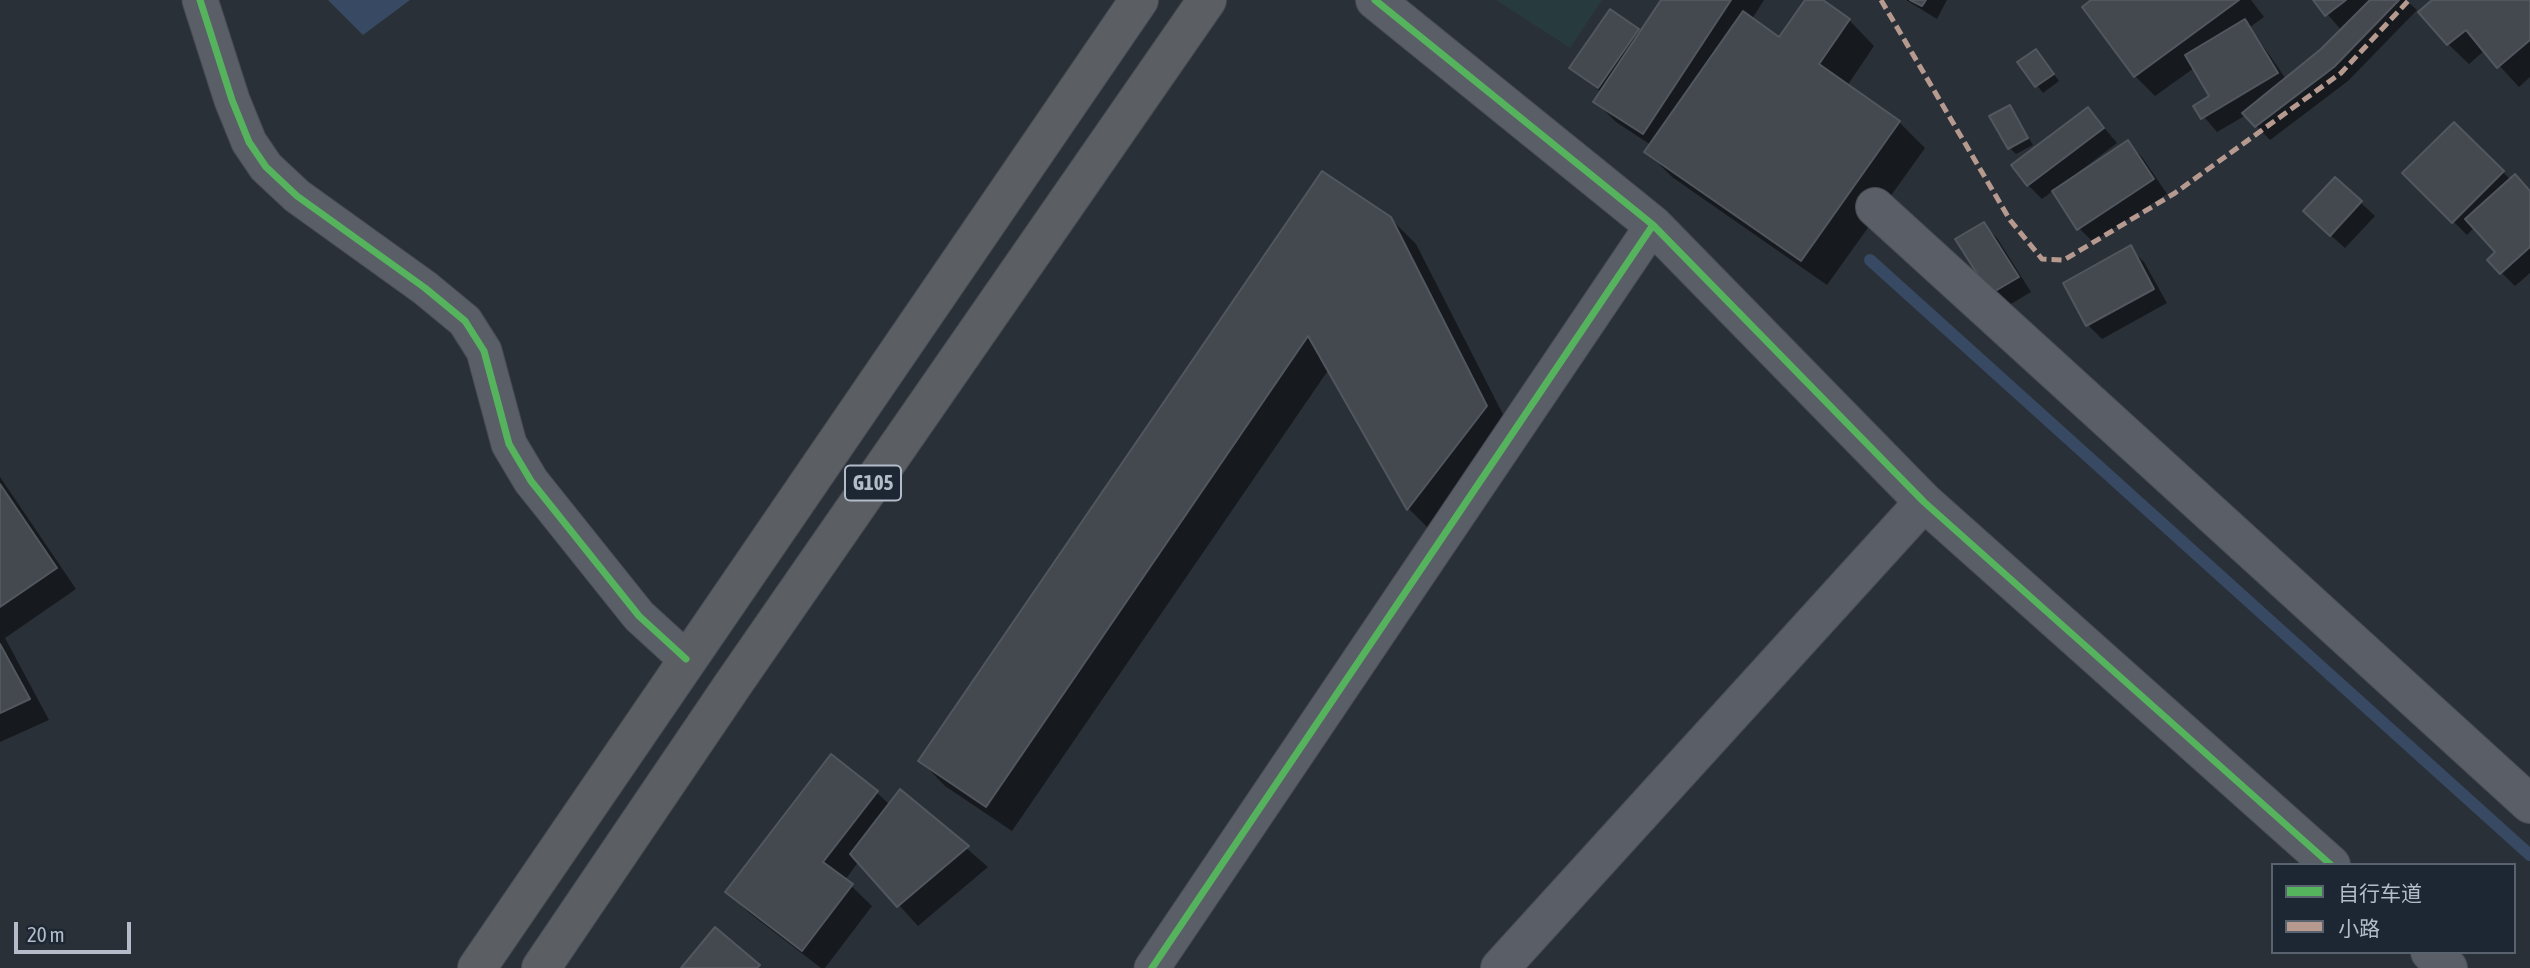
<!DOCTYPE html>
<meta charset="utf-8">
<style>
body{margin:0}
#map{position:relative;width:2530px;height:968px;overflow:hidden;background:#2a3038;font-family:"Asap Condensed","Noto Sans SC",sans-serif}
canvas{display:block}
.legend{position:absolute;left:2271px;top:863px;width:245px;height:91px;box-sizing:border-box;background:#1d2633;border:2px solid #59626f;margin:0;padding:9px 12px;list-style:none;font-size:21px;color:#b4bcc9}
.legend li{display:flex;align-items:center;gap:14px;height:35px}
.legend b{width:35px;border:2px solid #59626f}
.scale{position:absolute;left:14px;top:922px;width:117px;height:32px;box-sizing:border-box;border:4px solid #b4bcc9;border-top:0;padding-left:9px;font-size:21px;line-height:24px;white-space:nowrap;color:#b4bcc9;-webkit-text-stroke:5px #1d2633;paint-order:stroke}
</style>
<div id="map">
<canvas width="2530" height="968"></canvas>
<ul class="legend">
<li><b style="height:9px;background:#56b35d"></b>自行车道</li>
<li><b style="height:9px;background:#b69a8f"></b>小路</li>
</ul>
<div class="scale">20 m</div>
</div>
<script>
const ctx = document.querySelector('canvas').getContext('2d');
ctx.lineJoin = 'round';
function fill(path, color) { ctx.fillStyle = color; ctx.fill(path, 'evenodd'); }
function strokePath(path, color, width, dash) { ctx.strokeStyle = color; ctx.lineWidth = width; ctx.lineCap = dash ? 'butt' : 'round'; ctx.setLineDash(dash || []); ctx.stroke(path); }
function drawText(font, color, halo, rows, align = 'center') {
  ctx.font = font + ' "Asap Condensed",sans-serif'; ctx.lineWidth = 5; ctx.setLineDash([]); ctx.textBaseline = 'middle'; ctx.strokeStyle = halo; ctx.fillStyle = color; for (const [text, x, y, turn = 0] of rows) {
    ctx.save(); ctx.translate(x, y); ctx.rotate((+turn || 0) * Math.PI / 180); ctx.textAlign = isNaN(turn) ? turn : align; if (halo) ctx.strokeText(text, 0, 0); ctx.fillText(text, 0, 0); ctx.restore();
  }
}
const green = new Path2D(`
 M1496,0H1602L1570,48Z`);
const water = new Path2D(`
 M328,0H410L363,35Z`);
const shadow = new Path2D(`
 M1663,0H1764L1752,19L1780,39L1807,0H1820L1849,20L1874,46L1847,86L1899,122L1925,148L1827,285L1672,177L1647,152L1651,145L1616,122L1596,102L1602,93L1572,68L1638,30L1641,33Z
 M1906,0H1947L1937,19Z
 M2094,0H2251L2264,17L2250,27L2286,79L2342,31L2315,0H2406L2417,10L2348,81L2270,140L2246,115L2217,132L2195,106L2212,96L2194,68L2155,96L2135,76Z
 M2435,0H2530V77L2519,87L2485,50L2469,64L2448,44Z
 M2036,51L2059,81L2043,93L2020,63Z
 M2010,107L2033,145L2016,154L2009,147Z
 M2088,109L2117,143L2076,174L2078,176L2128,143L2142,157L2167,194L2093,242L2079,228L2054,190L2042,199L2028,185Z
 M2454,124L2511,180L2530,192V273L2515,286L2501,272L2498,252L2475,227L2467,235L2405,173Z
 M2335,179L2375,216L2345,248L2319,225Z
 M1390,218L1416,244L1512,432L1434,534L1409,509L1329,369L1012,831L945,786L920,760Z
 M1983,224L1997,238L2031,292L2006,307L1992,293Z
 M2130,248L2144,262L2167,303L2102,339L2088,325Z
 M0,477L76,589L5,638L49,720L0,742Z
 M900,791L988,867L918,926L859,861L845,880L872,906L825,968H821L748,912L728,892L876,792L890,805Z`);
const stream = new Path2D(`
 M1870,260L2530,855`);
const building = new Path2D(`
 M1661,0H1731L1643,134L1593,102Z
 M1805,0H1823L1850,19L1819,64L1900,121L1801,261L1644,152L1743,11L1779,37Z
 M1910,0H1926L1922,6Z
 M2091,0H2239L2134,77L2082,7Z
 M2313,0H2346L2325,16Z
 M2370,0H2399L2334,67L2255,127L2242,113L2321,49Z
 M2432,0H2530V40L2497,68L2466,30L2447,45L2418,12Z
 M1610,9L1639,29L1598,88L1569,68Z
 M2245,19L2278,73L2201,119L2193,106L2209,96L2185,55Z
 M2036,49L2054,74L2035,87L2017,62Z
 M2010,105L2028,138L2008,149L1989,116Z
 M2088,107L2104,128L2027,186L2011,165Z
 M2454,122L2504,171L2452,223L2402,173Z
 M2128,140L2154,179L2077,230L2052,191Z
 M1322,171L1391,217L1487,406L1407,510L1308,336L986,807L918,761Z
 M2515,174L2530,191V247L2500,274L2487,260L2495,252L2465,219Z
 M2335,177L2362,201L2330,236L2303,211Z
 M1984,222L2019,277L1990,294L1955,239Z
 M2131,245L2154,289L2086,326L2063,283Z
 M0,484L57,568L0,607Z
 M0,644L30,699L0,713Z
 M831,754L878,791L823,862L853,884L802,951L725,892Z
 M900,789L969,846L897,907L850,854Z
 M715,927L760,965L757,968H681Z`);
const minor = new Path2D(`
 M200,0L232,100L249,142L266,167L297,196L425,288L465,321L484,351L509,444L531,481L639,616L686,659
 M1152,968L1653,225`);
const tertiary = new Path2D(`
 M1375,0L1653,225L1924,502L2331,865
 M1875,207L2530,804
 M2430,952L2448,968
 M1500,968L1924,502`);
const trunk = new Path2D(`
 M477,968L1139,0
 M541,968L734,683L1207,0`);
const quiet = new Path2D(`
 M1881,0L2010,220L2042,259L2064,260L2175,193L2341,73L2409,0`);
const cycleway = new Path2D(`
 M200,0L232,100L249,142L266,167L297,196L425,288L465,321L484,351L509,444L531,481L639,616L686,659
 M1375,0L1653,225L1924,502L2331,865
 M1152,968L1653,225`);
const shields = [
 [873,483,56]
];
const shieldNames = [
 ["G105",873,483]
];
fill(green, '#273a3e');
fill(water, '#384963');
fill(shadow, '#0007');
strokePath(stream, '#384963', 12);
fill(building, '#444950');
strokePath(building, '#52575f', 2);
strokePath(minor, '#484c53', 37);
strokePath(tertiary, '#484c53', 40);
strokePath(trunk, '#474c53', 40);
strokePath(minor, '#5a5e66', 35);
strokePath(tertiary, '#5a5e66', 38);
strokePath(trunk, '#5b5f64', 38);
strokePath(quiet, '#b69a8f', 5, [10, 5]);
strokePath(cycleway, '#56b35d', 7);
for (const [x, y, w] of shields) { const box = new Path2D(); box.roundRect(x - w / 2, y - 17.5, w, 35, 5); ctx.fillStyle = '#1d2633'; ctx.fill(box); strokePath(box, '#b4bcc9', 2); }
drawText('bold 21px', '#b4bcc9', null, shieldNames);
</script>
